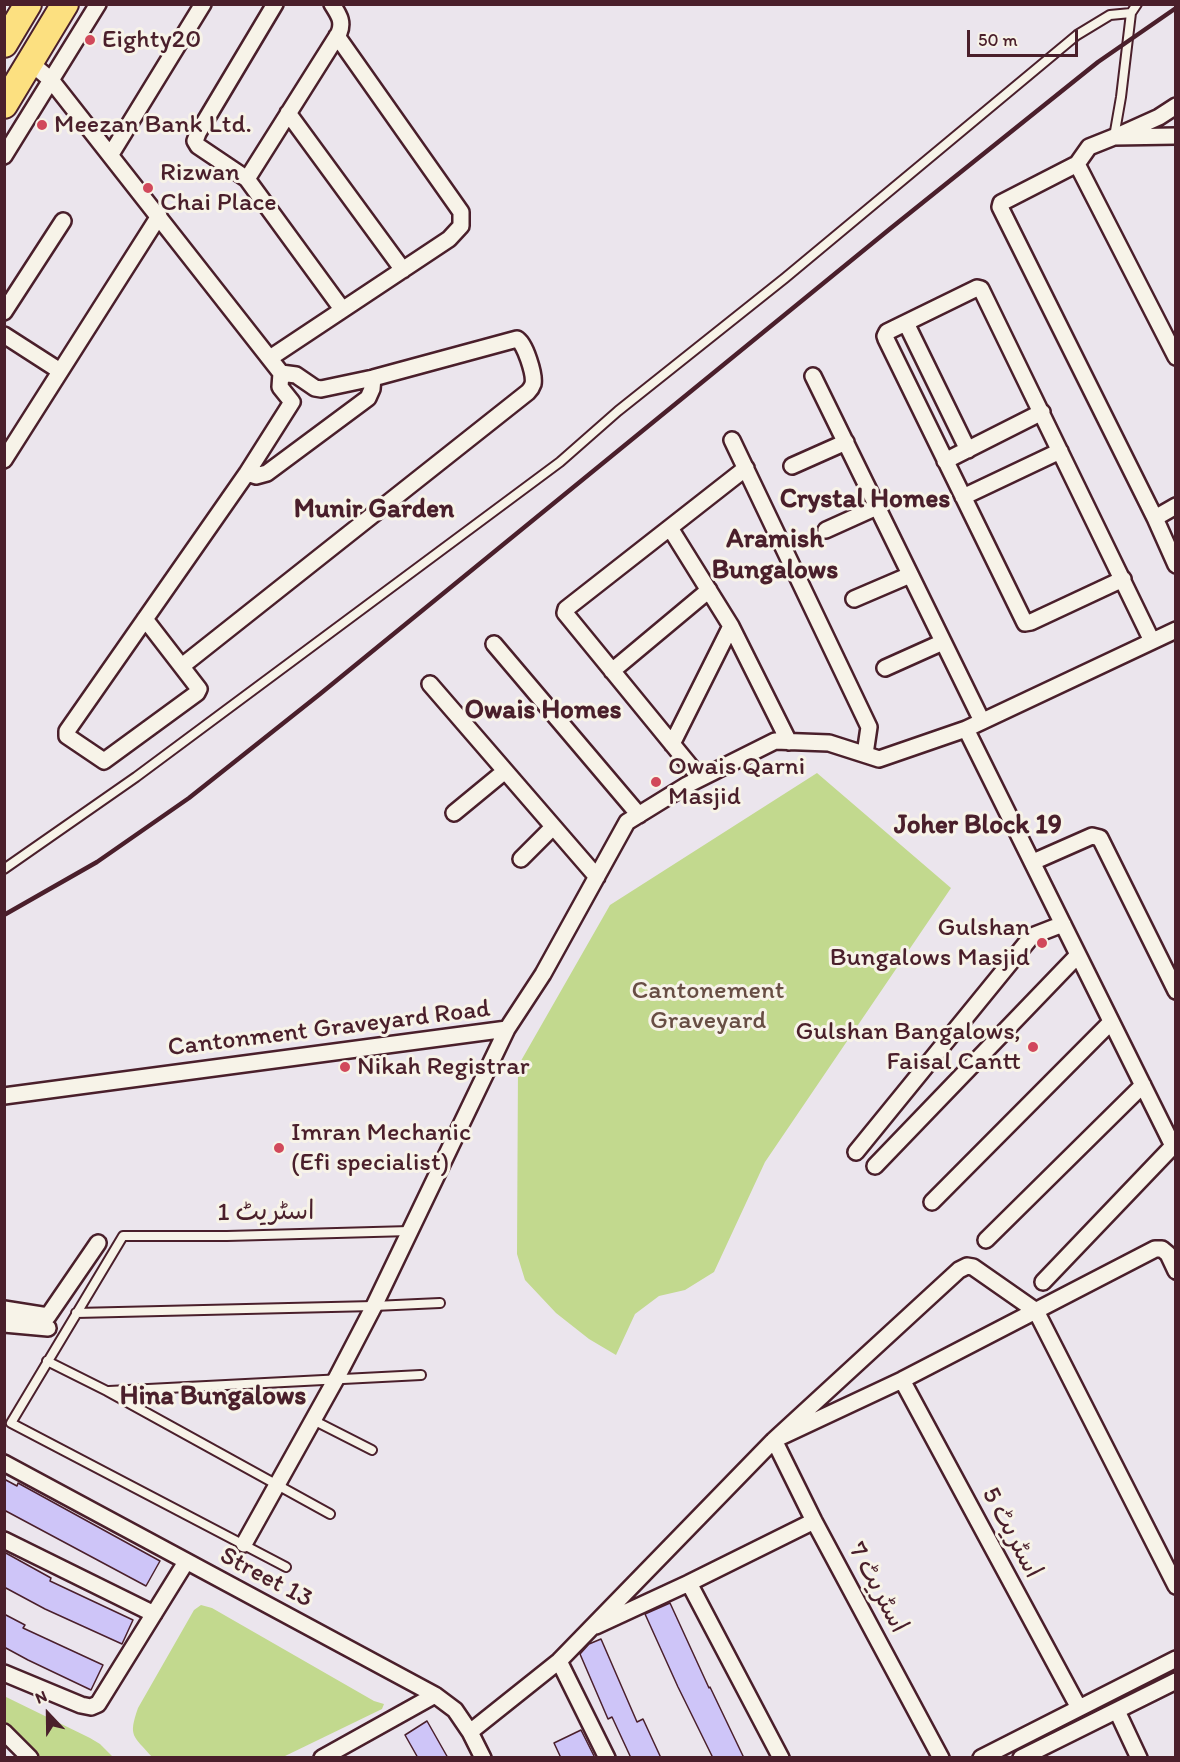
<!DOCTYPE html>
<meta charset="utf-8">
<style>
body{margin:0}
#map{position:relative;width:1180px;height:1762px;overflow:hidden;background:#ebe5ed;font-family:Itim,sans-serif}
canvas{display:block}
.frame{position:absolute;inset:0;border:6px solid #4a1f2b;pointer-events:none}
.north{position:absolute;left:18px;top:1684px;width:60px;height:60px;-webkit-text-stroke:4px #f7f3e8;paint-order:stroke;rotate:338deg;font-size:16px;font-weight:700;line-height:24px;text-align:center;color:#4a1f2b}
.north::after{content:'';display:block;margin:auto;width:21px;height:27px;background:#4a1f2b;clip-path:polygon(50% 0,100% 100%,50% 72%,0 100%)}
.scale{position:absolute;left:967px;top:30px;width:111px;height:27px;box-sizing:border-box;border:3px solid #4a1f2b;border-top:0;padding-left:8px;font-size:18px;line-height:21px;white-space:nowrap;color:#4a1f2b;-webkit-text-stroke:4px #f7f3e8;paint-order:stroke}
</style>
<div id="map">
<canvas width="1180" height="1762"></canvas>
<div class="frame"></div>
<div class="north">N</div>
<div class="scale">50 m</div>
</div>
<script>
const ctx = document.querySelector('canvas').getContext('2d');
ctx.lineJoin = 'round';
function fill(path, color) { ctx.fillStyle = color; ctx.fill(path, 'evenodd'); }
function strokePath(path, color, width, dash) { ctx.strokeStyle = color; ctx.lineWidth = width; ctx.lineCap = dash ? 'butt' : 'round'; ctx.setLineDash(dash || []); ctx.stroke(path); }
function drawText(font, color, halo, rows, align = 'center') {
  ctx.font = font + ' Itim,"Playpen Sans Arabic",sans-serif'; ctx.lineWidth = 6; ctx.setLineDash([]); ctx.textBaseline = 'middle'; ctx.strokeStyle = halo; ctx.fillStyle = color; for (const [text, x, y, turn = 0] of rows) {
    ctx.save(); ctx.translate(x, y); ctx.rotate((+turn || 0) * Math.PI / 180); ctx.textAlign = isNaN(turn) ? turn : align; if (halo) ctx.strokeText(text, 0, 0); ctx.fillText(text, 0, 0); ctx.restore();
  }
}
const green = new Path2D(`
 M817,773L951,888L765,1162L714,1272L685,1290L659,1296L635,1314L616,1355L589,1339L556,1313L525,1280L517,1254L518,1066L610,905Z
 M201,1605L212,1608L374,1701L384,1704L382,1709L283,1757H152C133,1735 128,1737 138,1708L194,1610Z
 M4,1696L90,1738L100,1744L113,1757H35L5,1727Z`);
const building = new Path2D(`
 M4,1479L17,1486L18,1483L160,1561L146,1586L4,1510Z
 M4,1552L51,1578L50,1581L133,1620L122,1644L45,1609L4,1587Z
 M670,1603L709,1688L710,1687L744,1758H713L678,1687L645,1614Z
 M4,1614L25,1625L23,1628L103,1665L91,1690L28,1660L4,1647Z
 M601,1639L637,1722L643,1719L661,1758H631L612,1717L608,1719L580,1654L589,1644Z
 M427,1721L448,1758H418L405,1735Z
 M581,1730L595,1758H561L554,1743Z`);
const lane = new Path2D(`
 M1114,137L1121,97L1131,13
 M4,869L136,777L560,462L618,411L785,278L1077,35L1110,15L1131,13L1137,4
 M76,1313L374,1306L440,1303
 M47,1361L107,1391L330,1514
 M109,1391L421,1375
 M313,1420L372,1450
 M286,1567L11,1423L123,1236H227L410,1231`);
const street = new Path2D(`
 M275,4L198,133L195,141L198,146L247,179L342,309
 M31,63L51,80L281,373L280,387L292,402L247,473L67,731V736L104,761L197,693L199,689L145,619
 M288,113L403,270
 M1119,135L1159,117L1176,106
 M1176,136L1114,137L1089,147L1077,164L1001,203L1000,207L1155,518L1176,565
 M111,154L203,4
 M4,156L98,4
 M1077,164L1176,357
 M247,179L339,33C344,21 338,14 332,4
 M4,312L63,221
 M906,323L968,450
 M4,335L60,371
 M270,358L449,239L461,226V212L337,36
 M813,376L982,721
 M732,440L869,727L865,754
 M4,460L159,216
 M945,461L1042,412
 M792,466L846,442
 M247,473L256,476L267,473L368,398L372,389L373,378
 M963,497L1060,451
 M1155,518L1176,506
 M670,528L731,626L789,742
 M826,530L877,507
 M1123,579L1031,622L1025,623L886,339L885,336L887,332L977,288L981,289L1152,641
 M854,599L910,575
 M494,644L639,815
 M182,666L528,392C530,390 532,387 533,384C535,375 525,343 517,339L373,378L321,389L315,388L296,375L281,373
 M885,668L943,642
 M612,671L709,590
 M430,684L597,877
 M966,729L1173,1146L1043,1282
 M672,744L731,626
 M700,778L565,613L566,609L746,468
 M454,813L505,771
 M521,859L553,827
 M1033,862L1092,836L1100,838L1176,991
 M4,1096L507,1029L543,974L627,822L687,785L775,741L829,743L879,759L966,729L1176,630
 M856,1152L1032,936L1063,924
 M875,1166L1078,955
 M932,1202L1111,1022
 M986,1240L1143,1085
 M4,1309L48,1316L98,1243
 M4,1324L48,1328
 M902,1380L1079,1708
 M4,1463L435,1695L455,1710L470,1732L483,1758
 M4,1540L154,1614
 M244,1544L336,1379L374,1306L507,1029
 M689,1583L781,1758
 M596,1626L689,1583L814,1521
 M559,1661L607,1758
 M4,1673L81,1705L91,1707L98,1704L186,1562
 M1117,1711L1139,1758
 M4,1732L30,1758
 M470,1732L559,1661L774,1440L959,1270L967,1266L973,1267L1036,1311L1176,1586
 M322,1758L435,1695
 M941,1758L814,1521L774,1440L902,1380L1155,1249H1162L1168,1254L1176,1271
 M981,1758L1176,1659
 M1021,1758L1176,1681`);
const primary = new Path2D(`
 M4,44L28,4
 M4,105L65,4`);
const rail = new Path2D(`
 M4,915L97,862L189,798L320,694L891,228L1098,62L1176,8`);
const markers = [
 [90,40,6,"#d1495b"],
 [42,125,6,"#d1495b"],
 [148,188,6,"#d1495b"],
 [656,782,6,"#d1495b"],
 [1042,943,6,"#d1495b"],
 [1033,1047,6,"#d1495b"],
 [345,1067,6,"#d1495b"],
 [279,1148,6,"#d1495b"]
];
const poiNames = [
 ["Eighty20",102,40],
 ["Meezan Bank Ltd.",54,125],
 ["Rizwan",160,173],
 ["Chai Place",160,203],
 ["Owais Qarni",668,767],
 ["Masjid",668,797],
 ["Gulshan",1030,928,"right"],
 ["Bungalows Masjid",1030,958,"right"],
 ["Gulshan Bangalows,",1021,1032,"right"],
 ["Faisal Cantt",1021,1062,"right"],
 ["Nikah Registrar",357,1067],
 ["Imran Mechanic",291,1133],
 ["(Efi specialist)",291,1163]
];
const parkNames = [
 ["Cantonement",708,991],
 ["Graveyard",708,1021]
];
const streetNames = [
 ["Cantonment Graveyard Road",329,1029,-7],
 ["اسٹریٹ 1",266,1213,-1],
 ["اسٹریٹ 5",1011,1533,62],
 ["Street 13",266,1578,28],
 ["اسٹریٹ 7",877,1588,62]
];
const neighbourhoodNames = [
 ["Crystal Homes",865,500],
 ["Munir Garden",374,510],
 ["Aramish",775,540],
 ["Bungalows",775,571],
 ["Owais Homes",543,711],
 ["Joher Block 19",978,826],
 ["Hina Bungalows",213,1397]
];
fill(green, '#c2d98e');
fill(building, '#cec5f8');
strokePath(building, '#4a1f2b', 1.5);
strokePath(lane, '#4a1f2b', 12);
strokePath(street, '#4a1f2b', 20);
strokePath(primary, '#4a1f2b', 30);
strokePath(lane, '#f7f3e8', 8);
strokePath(street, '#f7f3e8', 15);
strokePath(primary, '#fce080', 26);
strokePath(rail, '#4a1f2b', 4.5);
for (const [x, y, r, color] of markers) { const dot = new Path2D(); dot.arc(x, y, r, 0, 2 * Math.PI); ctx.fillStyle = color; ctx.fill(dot); strokePath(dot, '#f7f3e8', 2); }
drawText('26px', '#4a1f2b', '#f7f3e8', poiNames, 'left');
drawText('26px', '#684e44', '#f7f3e8', parkNames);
drawText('26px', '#4a1f2b', '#f7f3e8', streetNames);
drawText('bold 27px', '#4a1f2b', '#f7f3e8', neighbourhoodNames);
</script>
